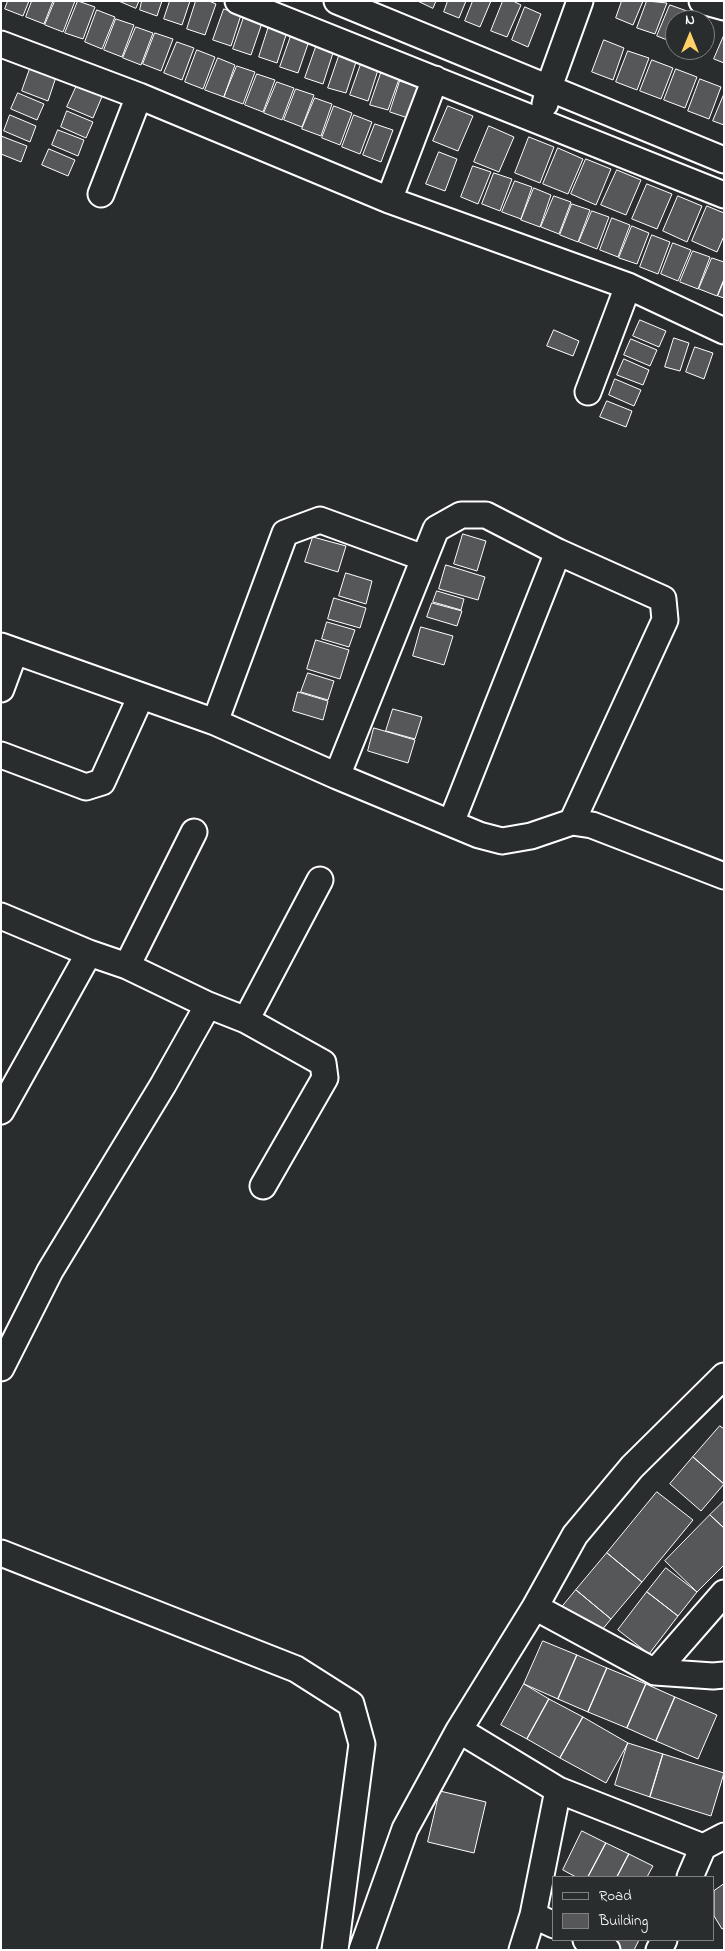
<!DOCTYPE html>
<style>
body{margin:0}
#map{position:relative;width:725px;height:1951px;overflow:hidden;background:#2a2d2e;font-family:"Indie Flower",sans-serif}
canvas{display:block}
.frame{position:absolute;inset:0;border:2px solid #fff;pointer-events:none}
.legend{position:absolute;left:552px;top:1876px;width:162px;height:65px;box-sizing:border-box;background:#2a2d2e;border:1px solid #7f8182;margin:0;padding:6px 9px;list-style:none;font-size:15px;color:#fff}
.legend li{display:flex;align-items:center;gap:10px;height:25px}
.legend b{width:25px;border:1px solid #7f8182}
.north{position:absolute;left:665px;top:10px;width:50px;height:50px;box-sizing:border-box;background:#2a2d2e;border:1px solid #7f8182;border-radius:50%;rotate:0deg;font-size:14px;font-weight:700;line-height:20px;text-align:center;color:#fff}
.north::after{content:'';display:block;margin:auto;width:18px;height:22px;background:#ffd166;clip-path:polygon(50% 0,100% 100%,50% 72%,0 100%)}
</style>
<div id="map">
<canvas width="725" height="1951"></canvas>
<div class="frame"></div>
<ul class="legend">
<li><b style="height:6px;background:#2a2d2e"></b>Road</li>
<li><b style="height:14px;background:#555758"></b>Building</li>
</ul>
<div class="north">N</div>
</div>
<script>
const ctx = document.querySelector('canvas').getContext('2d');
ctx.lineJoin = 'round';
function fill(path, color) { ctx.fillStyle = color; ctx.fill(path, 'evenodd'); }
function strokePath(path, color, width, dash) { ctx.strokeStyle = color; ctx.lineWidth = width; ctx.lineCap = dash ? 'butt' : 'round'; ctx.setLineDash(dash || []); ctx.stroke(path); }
const building = new Path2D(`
 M8,1H29L23,16L5,9Z
 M32,1H53L44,24L26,17Z
 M55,1H75L63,32L45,25Z
 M78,1L95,7L83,39L65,33Z
 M119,1H139L136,8Z
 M142,1H162L157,16L140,10Z
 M170,1H190L182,25L164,19Z
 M196,1H209L216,4L205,35L187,29Z
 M418,1H436L433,8Z
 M448,1H466L459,18L444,12Z
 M473,1H491L480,27L465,21Z
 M503,1H513L521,5L507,37L491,31Z
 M622,1H643L633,25L616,18Z
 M647,1L667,3L655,34L637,28Z
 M670,5L687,11L684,20H675V43L657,36Z
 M525,7L541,14L528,47L512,40Z
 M224,9L241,15L231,46L213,40Z
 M97,10L115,17L102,49L85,42Z
 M690,13L708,20L705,27V20H687Z
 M244,17L262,23L251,55L233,49Z
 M116,19L134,25L122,57L104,50Z
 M269,26L287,32L277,63L259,57Z
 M136,27L153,33L141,65L123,58Z
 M155,33L173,39L161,71L143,64Z
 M724,35V63L714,59Z
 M291,36L309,41L298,73L280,67Z
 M604,40L624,48L613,80L592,72Z
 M177,42L194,48L182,80L164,73Z
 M316,47L333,53L323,84L305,78Z
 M197,50L215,57L203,89L185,82Z
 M628,51L649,58L637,90L616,82Z
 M339,56L356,62L346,93L328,88Z
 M218,58L235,65L224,97L205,90Z
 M652,60L673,68L661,99L640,91Z
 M361,64L378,70L368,101L350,95Z
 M31,66L56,77L48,101L22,91Z
 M237,66L255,72L243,104L224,97Z
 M676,69L697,77L685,108L664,100Z
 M381,73L399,79L388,110L370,105Z
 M257,74L275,80L263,112L245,105Z
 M700,79L721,87L709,119L688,111Z
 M400,81L418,87L408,118L390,112Z
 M277,82L294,88L282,120L264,113Z
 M78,83L104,92L93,118L67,107Z
 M296,89L314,95L302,127L284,120Z
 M18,93L44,104L37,120L11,109Z
 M724,94V125L713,121Z
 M315,98L332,104L321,136L302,129Z
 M334,106L352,113L340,145L322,138Z
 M448,106L473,116L458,151L433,141Z
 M67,111L93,122L86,138L61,127Z
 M10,115L36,126L30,142L4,131Z
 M354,115L372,122L360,154L342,147Z
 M375,124L393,130L381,162L363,155Z
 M489,126L514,137L499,172L474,162Z
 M58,130L84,140L78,156L52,145Z
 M1,136L27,146L21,162L1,154Z
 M529,137L554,147L540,183L515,173Z
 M558,148L583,159L568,194L543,184Z
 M49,149L75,160L68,176L42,165Z
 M439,152L457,159L445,191L426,184Z
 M586,159L611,169L596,205L571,194Z
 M473,166L491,172L478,204L461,197Z
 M617,170L641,180L626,215L601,205Z
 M494,173L512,179L500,211L482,204Z
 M515,181L532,187L521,219L502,212Z
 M647,184L672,194L657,229L632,219Z
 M534,188L551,195L540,227L521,220Z
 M554,196L571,202L559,234L541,227Z
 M678,196L702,206L687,242L663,231Z
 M572,204L590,210L578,242L560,235Z
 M707,206L724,213V236L717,252L692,241Z
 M592,211L609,217L597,249L579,242Z
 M612,218L630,225L618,257L600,250Z
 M632,226L649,233L637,264L619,258Z
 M652,235L670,242L658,274L640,267Z
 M673,243L691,250L678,281L661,274Z
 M693,251L710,257L698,289L680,282Z
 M712,258L724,262V279L717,296L699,289Z
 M724,281V298L718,296Z
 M640,320L666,331L659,347L633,336Z
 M554,330L579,341L573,356L547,346Z
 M674,338L689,343L680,371L665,367Z
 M631,339L657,350L650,366L624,355Z
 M695,347L713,353L704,379L686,372Z
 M624,359L649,370L643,385L617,375Z
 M615,379L641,390L634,406L609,395Z
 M607,401L632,411L626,427L600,417Z
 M463,534L486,541L477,571L454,564Z
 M313,537L346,546L338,572L305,562Z
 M446,565L485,577L478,600L439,589Z
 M346,573L372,581L366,604L339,596Z
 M437,591L464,599L461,610L433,602Z
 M334,598L366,608L360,628L328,619Z
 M432,603L462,611L457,626L427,617Z
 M327,622L355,630L349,647L322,639Z
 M421,627L453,636L444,665L413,656Z
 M316,640L349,650L340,679L307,669Z
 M308,673L334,681L328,700L301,692Z
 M298,692L328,701L323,720L293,711Z
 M393,709L422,717L415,739L386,731Z
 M374,728L415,740L408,763L368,751Z
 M720,1426L724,1429V1484L693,1457Z
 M693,1457L724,1484L701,1511L670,1484Z
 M657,1492L693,1520L642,1582L607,1553Z
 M724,1501V1528L710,1515Z
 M710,1515L724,1528V1565L697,1592L665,1561Z
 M607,1553L642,1582L611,1619L576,1590Z
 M666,1568L697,1592L678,1616L647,1592Z
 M576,1590L611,1619L597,1636L562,1607Z
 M647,1592L678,1616L649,1654L618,1630Z
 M543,1641L577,1655L558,1699L524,1684Z
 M577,1655L607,1668L588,1712L558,1699Z
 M607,1668L646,1684L627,1728L588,1712Z
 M524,1684L549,1699L527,1739L501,1725Z
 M646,1684L675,1697L656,1741L627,1728Z
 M675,1697L717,1715L698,1759L656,1741Z
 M549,1699L583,1717L560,1758L527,1739Z
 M583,1717L628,1743L606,1783L560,1758Z
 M628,1743L663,1754L650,1797L615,1785Z
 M663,1754L724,1773L711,1816L650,1797Z
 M440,1791L486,1802L474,1853L428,1842Z
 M582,1831L606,1843L588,1877H576L563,1870Z
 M606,1843L629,1854L617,1877H588Z
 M629,1854L653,1866L647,1877H617Z
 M724,1884V1928L722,1929L714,1916V1891Z
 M602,1940H639L634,1950H623Z`);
const street = new Path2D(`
 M238,1L724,195
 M337,1L724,160
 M702,1L724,7
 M1,44L139,96L389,200L628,286L724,331
 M545,104L549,87L580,1
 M101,194L139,96
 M389,200L435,79
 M588,392L628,286
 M558,552L663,599L665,620L572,822
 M1,646L215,722L337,776L479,835L502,841L531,836L572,822L592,825L724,876
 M1,689L15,651
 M215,722L285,533L320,520L424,558
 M1,755L86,787L102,782L141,696
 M337,776L436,529L461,515H486L558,552L451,823
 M1,916L89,953L1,1111
 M127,966L194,832
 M208,1005L246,1020L323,1063L325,1078L263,1186
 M246,1020L320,880
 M1,1368L50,1271L163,1085L208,1005L127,966L89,953
 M1,1553L296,1669L351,1704L362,1744L335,1950
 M535,1607L655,1672L713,1676L724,1675
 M655,1672L724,1593
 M459,1730L558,1790
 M690,1877L703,1847L724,1836
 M533,1915L558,1790L703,1847
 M586,1940L607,1950
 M362,1950L405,1829L459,1730L535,1607L575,1535L632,1467L724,1376
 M522,1950L533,1915L554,1925
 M659,1950L664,1940`);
fill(building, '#555758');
strokePath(building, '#fff', 1);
strokePath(street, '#fff', 29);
strokePath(street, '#2a2d2e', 25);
</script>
